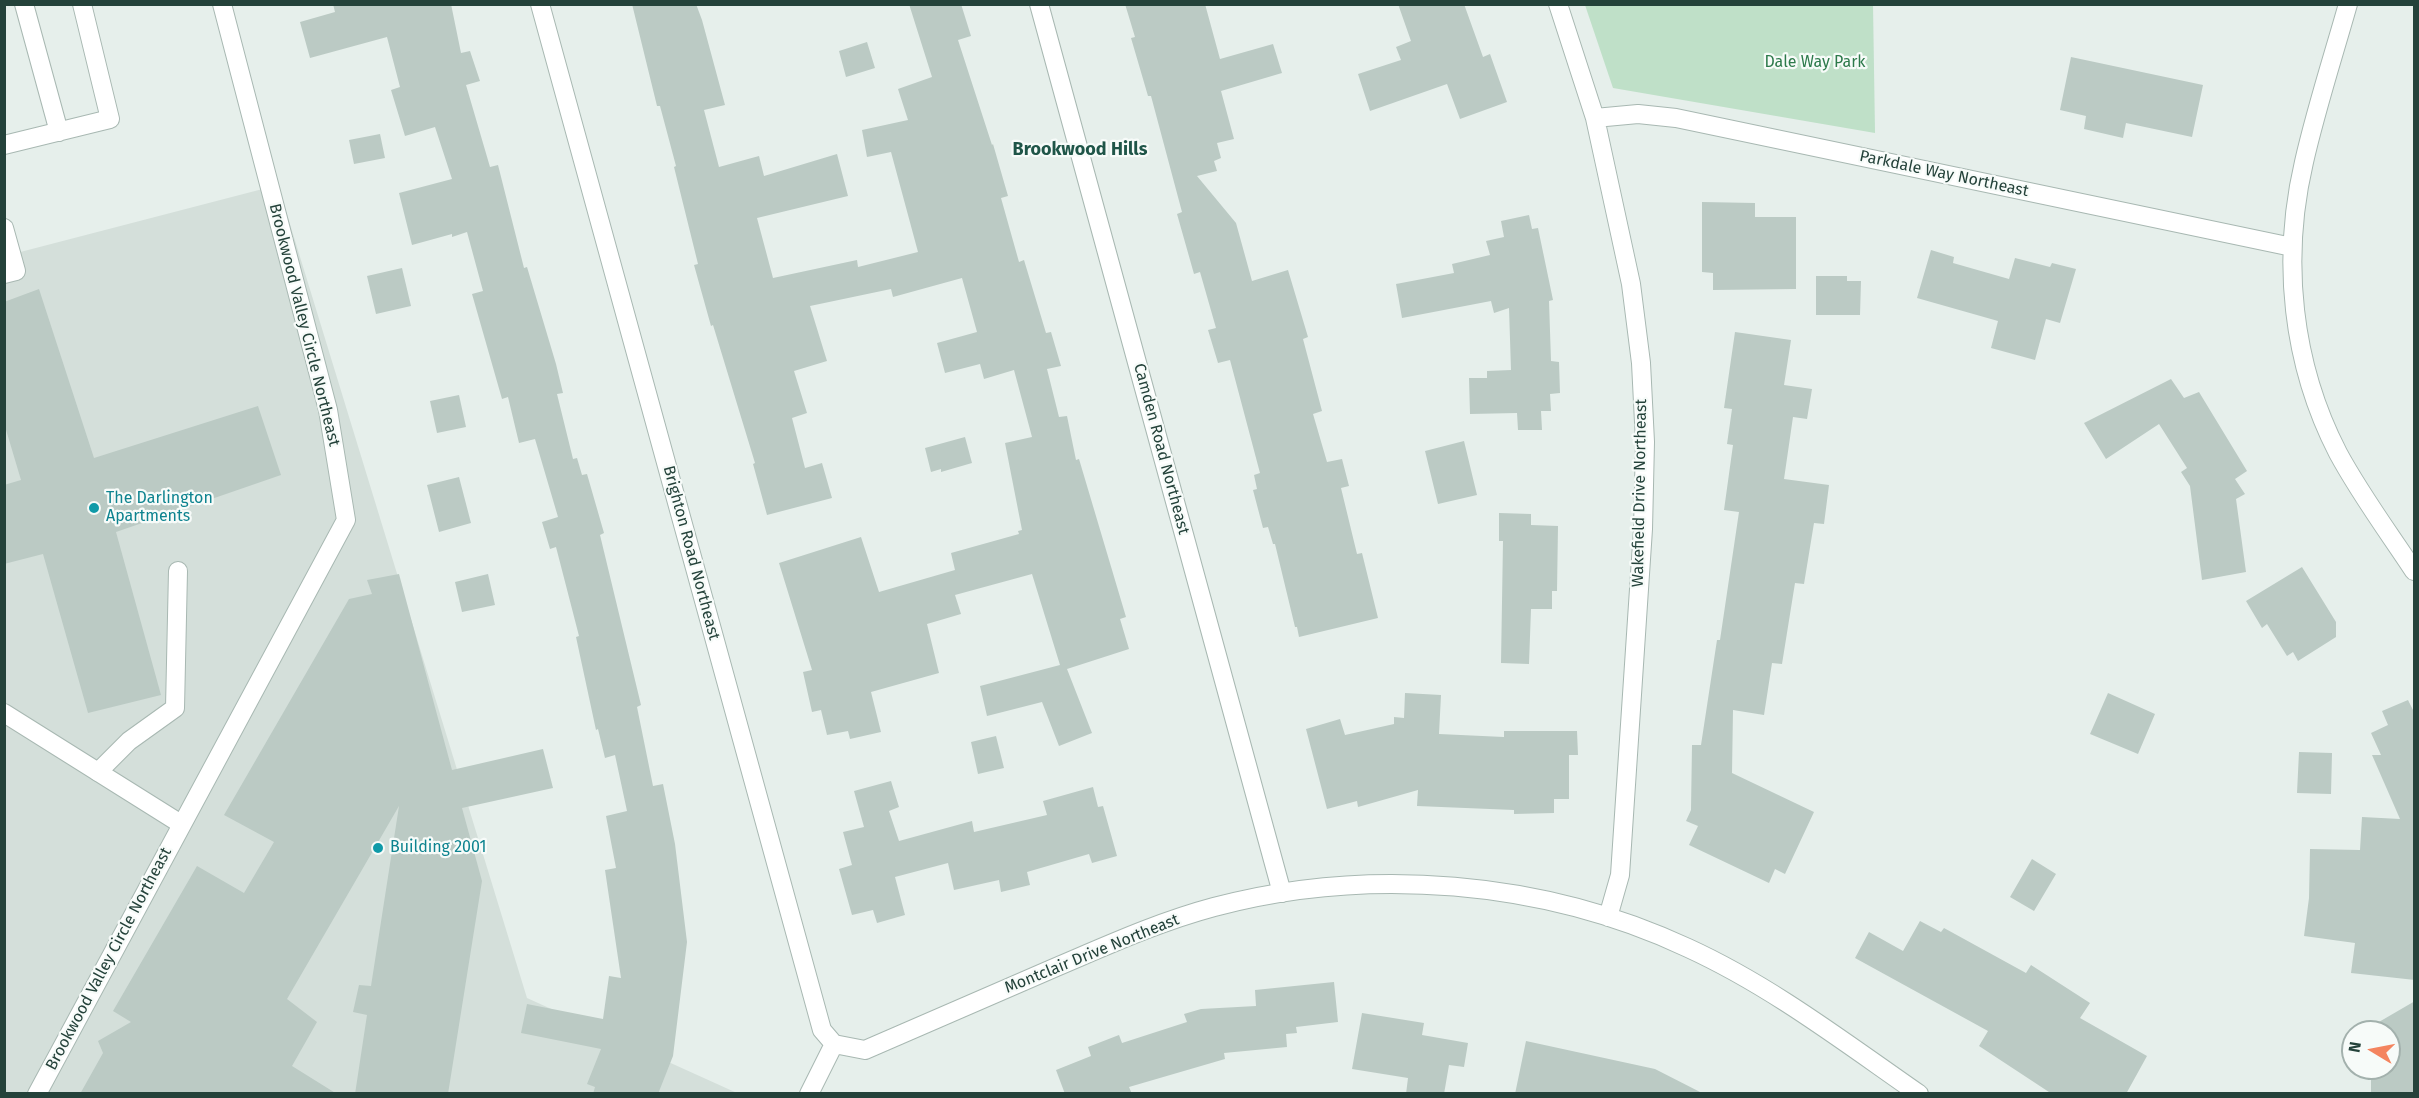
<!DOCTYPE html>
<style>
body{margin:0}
#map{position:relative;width:2419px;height:1098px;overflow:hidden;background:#e6efeb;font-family:"Fira Sans",sans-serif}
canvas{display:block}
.frame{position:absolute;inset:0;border:6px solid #24423a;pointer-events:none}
.north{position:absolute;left:2341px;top:1020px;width:60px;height:60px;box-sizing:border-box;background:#f7fbf9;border:2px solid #a3b1ad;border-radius:50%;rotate:280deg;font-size:16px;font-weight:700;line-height:24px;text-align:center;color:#24423a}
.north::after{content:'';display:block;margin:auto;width:21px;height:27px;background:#f4845f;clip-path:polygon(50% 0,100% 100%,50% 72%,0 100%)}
</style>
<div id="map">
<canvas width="2419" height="1098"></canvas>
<div class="frame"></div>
<div class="north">N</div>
</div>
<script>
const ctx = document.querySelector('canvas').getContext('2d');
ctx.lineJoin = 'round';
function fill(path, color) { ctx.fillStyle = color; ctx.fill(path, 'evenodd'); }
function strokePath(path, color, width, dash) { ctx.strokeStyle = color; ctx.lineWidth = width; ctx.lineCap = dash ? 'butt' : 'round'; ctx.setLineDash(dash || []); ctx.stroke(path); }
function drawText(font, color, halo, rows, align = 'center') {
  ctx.font = font + ' "Fira Sans",sans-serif'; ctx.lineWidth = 4.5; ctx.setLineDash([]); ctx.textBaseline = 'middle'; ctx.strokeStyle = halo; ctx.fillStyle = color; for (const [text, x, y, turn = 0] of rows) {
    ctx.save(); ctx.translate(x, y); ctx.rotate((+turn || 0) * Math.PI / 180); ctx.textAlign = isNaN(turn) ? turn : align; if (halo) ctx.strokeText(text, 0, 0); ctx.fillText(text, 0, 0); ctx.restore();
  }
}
const built = new Path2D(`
 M278,185L527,998L737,1093L5,1094V256Z`);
const green = new Path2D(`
 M1585,5H1873L1875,133L1613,88Z`);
const building = new Path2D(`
 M333,4H451L461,53L470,51L480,81L466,85L490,167L498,165L524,268L527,267L556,364L563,393L557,394L573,459L577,458L582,475L587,474L604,533L600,535L641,705L637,707L653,786L663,784L675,844L687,942L673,1056L658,1094H593L595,1087L587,1084L601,1049L521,1033L527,1004L603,1019L609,976L621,978L605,870L616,868L606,816L627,811L615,755L605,758L598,729L596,730L576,637L579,636L556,547L550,549L542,522L558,517L535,439L519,443L508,397L502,399L472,294L483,291L467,232L452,237V234L412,245L399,193L452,179L435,127L405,136L391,90L400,87L387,37L310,58L300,22L335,12Z
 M632,4H696L702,20L725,105L704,110L719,167L759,156L764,176L837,154L848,196L757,218L773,278L857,260L858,267L918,252L891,152L867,157L862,130L908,120L898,89L932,77L909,4H961L971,36L958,40L992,145L993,144L1008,196L1001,198L1019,262L1024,260L1046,333L1051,332L1061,366L1047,369L1059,417L1067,416L1076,460L1079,459L1126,617L1120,619L1129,649L1067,669L1092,733L1059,746L1042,702L987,716L980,686L1060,665L1032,574L955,595L961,614L927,624L939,673L871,692L881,732L850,739L848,731L827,735L821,710L812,712L803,672L812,670L779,563L861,537L879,592L955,570L951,553L1019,534L1018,531L1022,530L1005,443L1032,437L1014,370L984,379L980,364L945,373L937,343L977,332L962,278L893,297L891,289L810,306L827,361L794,371L807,413L792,418L805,468L822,463L832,498L767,515L753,464L755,463L713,325L711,326L694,265L698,264L674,167L676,166L660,106H657Z
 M1125,4H1205L1220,59L1273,44L1282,73L1221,91L1234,139L1217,143L1221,158L1214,161L1217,171L1197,176L1236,223L1252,281L1288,270L1308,337L1303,339L1322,411L1313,414L1327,462L1342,459L1349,486L1341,488L1357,554L1362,553L1378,618L1299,637L1297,627H1295L1275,544H1273L1268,527L1263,528L1253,490L1257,489L1254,475L1260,473L1230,360L1218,363L1208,330L1216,328L1200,272L1194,274L1177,214L1182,212L1151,96H1148L1131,38L1135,37Z
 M1398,4H1464L1483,57L1490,54L1507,102L1460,119L1447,84L1370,111L1358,74L1401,60L1396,47L1411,41Z
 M867,42L875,68L846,77L839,51Z
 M2071,57L2203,85L2192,137L2126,123L2123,138L2084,129L2086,116L2060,110Z
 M380,134L385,158L354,164L349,140Z
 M1702,202L1755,203V217H1796V289L1713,290V273L1702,272Z
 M1529,215L1532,229L1538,228L1553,300L1549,301L1551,361L1559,362L1560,393L1550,394L1551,411H1541L1542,430H1518L1517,413L1470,414L1469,378H1487V371L1511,370L1509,308L1494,313L1491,301L1402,318L1396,284L1454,273L1452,264L1490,255L1486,241L1504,237L1501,221Z
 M1931,250L1954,257L1953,263L2009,279L2015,258L2050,267L2052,263L2076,269L2060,323L2046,319L2035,360L1991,348L1998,321L1917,298Z
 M402,268L411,306L376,314L367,276Z
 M1816,276H1847V281H1861L1860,315H1816Z
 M39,289L94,458L258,406L281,475L116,532L161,695L88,713L43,554L4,564V485L21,480L4,423V302Z
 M1735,332L1791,340L1784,385L1812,389L1807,419L1793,417L1784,479L1829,485L1824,524L1814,523L1804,584L1795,583L1782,664L1772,663L1764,715L1733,710L1732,773L1814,812L1785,874L1775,869L1769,883L1689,845L1698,826L1686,821L1691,810L1692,745H1701L1717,640H1720L1739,512L1724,510L1733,445L1727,444L1732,409L1724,408Z
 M2171,379L2184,398L2199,392L2247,471L2235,479L2245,494L2236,499L2246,572L2202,580L2190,486L2181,472L2187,468L2159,424L2106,459L2084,423Z
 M459,395L466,427L437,433L430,401Z
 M965,437L972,463L941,472V469L931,472L925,448Z
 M1464,441L1477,495L1438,504L1425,451Z
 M459,477L471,523L439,532L427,485Z
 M1499,513L1531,514V525L1558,526L1557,591H1552V609H1531L1529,664L1501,663L1503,541H1499Z
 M2302,567L2336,622V637L2298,661L2293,652L2287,656L2267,624L2262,628L2246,601Z
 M399,574L452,770L543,749L553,788L462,808L482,881L448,1094H355L367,1015L353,1012L359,985L371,986L399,806L287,999L317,1022L292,1066L337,1094H80L103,1053L98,1041L131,1022L113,1011L197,866L244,893L274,842L224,815L349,599L372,594L367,580Z
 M488,574L495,605L462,612L455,582Z
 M1405,693L1441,695L1439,734L1504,737V731H1577L1578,755H1569V799H1554V813L1514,814V810L1417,806L1418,790L1358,807L1357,801L1327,809L1306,729L1340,719L1345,735L1394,724V717L1404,718Z
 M2108,693L2155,714L2138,754L2090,734Z
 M2408,700L2415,714V980L2351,973L2355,943L2304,936L2309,898L2310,849L2360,850L2362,817L2400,819L2372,755H2381L2371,733L2388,725L2382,711Z
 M996,736L1004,768L978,774L971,742Z
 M2299,752L2332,753L2331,794L2297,793Z
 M891,781L899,807L889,811L899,841L972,821L974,832L1047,815L1043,801L1093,787L1098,807L1103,806L1117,856L1092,863L1089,854L1027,872L1030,885L1001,892L999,880L954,890L948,863L895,877L905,915L877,923L873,910L852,915L839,869L852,865L843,832L864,827L854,791Z
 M2032,859L2056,874L2034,911L2010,897Z
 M1920,921L1941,932L1944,928L2026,973L2031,965L2090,1003L2080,1018L2147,1056L2126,1094H2052L1979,1046L1988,1031L1855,958L1869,932L1903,951Z
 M1334,982L1338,1022L1296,1027L1297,1033L1286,1034L1287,1047L1224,1053L1225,1059L1129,1087L1132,1094H1065L1056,1070L1091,1056L1088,1047L1119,1035L1122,1043L1187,1022L1184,1014L1201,1009L1256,1006L1255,990Z
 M2415,1001V1094H2371V1068H2389V1032H2372V1026Z
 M1362,1013L1424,1023L1422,1035L1468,1043L1464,1067L1449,1065L1444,1094H1406L1408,1078L1352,1069Z
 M1526,1041L1655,1069L1704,1094H1515Z`);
const lane = new Path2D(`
 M24,4L59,132
 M4,145L110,119L82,4
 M4,228L16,271L4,274
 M98,772L129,741L175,708L178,571`);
const street = new Path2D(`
 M540,4L822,1030L834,1044L809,1094
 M1039,4L1282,893
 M1558,4L1595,118L1631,284L1641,363L1645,442L1643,529L1620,875L1608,917
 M2348,4C2333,57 2316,109 2304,162C2281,260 2292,364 2338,453C2360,494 2389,533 2414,571
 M1595,118L1638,114L1676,118L2292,247
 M4,713L181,824
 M834,1044L865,1050C928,1023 991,995 1054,968C1106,946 1158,922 1214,907C1368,866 1543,880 1688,948C1771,986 1844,1042 1919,1094
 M37,1094L346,520L328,410L222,4`);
const markers = [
 [94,508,6,"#0f9aa8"],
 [378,848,6,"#0f9aa8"]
];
const parkNames = [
 ["Dale Way Park",1815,63]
];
const streetNames = [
 ["Parkdale Way Northeast",1944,174,12],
 ["Brookwood Valley Circle Northeast",304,325,76],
 ["Camden Road Northeast",1161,449,75],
 ["Wakefield Drive Northeast",1640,493,-89],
 ["Brighton Road Northeast",691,553,75],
 ["Montclair Drive Northeast",1092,954,-22],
 ["Brookwood Valley Circle Northeast",109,959,-62]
];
const cultureNames = [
 ["The Darlington",106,499],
 ["Apartments",106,517],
 ["Building 2001",390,848]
];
const neighbourhoodNames = [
 ["Brookwood Hills",1080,150]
];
fill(built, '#d4dfda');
fill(green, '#bfe0c8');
fill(building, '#bbcac4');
strokePath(lane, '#a8b8b2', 20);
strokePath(street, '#a8b8b2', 20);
strokePath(lane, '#fff', 18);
strokePath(street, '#fff', 18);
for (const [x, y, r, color] of markers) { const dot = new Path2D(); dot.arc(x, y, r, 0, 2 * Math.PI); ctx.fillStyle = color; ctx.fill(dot); strokePath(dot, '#f7fbf9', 2); }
drawText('16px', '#2d7a4b', '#f7fbf9', parkNames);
drawText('16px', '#24423a', '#f7fbf9', streetNames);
drawText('16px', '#0d838f', '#f7fbf9', cultureNames, 'left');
drawText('bold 18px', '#1f5548', '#f7fbf9', neighbourhoodNames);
</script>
